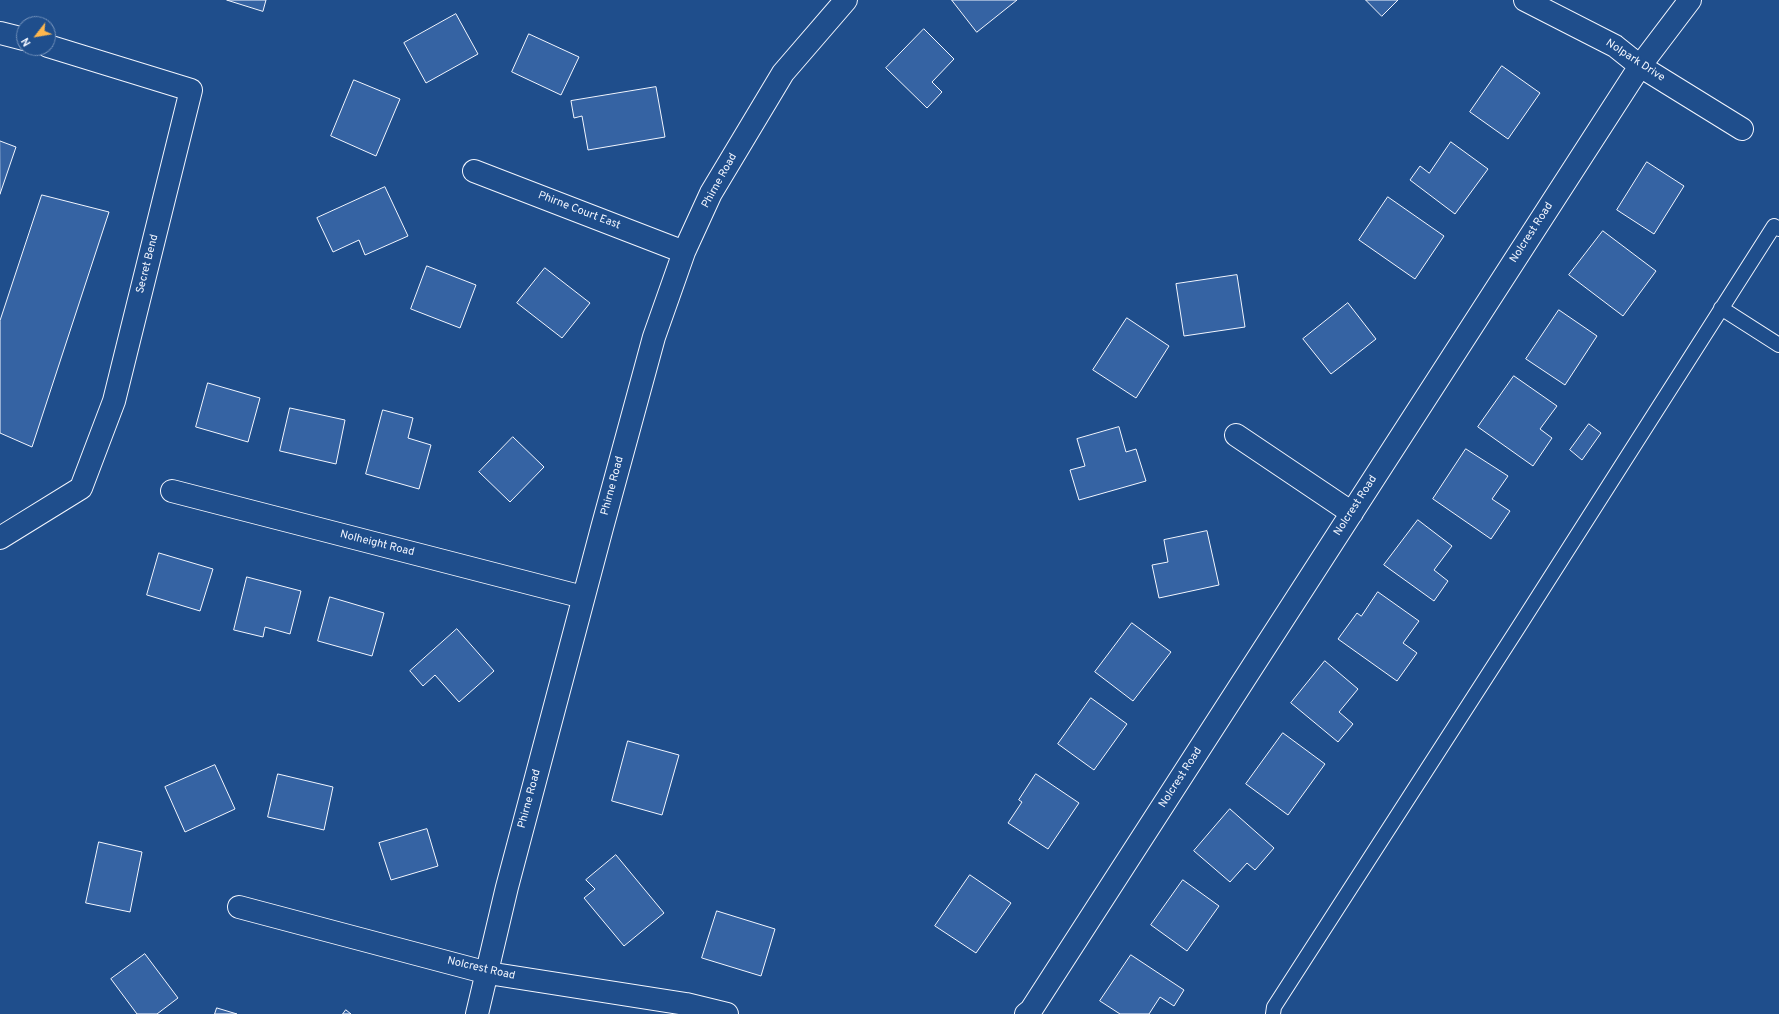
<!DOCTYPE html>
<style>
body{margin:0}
#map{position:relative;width:1779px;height:1014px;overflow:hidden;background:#1f4e8c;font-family:Overpass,sans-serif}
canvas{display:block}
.north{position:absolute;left:16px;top:16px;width:40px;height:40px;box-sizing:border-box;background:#1f4e8c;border:1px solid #7391ba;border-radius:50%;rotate:239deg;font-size:11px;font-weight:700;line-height:16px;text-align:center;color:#f2f6ff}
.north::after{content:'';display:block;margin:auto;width:14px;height:18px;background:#ffb74d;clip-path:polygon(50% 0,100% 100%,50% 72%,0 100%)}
</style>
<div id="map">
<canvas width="1779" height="1014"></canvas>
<div class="north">N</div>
</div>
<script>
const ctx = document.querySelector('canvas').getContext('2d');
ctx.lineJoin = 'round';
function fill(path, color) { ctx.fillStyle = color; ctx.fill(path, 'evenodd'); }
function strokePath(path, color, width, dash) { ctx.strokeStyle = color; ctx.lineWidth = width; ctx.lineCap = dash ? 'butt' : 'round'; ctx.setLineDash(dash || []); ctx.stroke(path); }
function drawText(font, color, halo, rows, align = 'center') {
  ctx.font = font + ' Overpass,sans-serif'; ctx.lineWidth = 3; ctx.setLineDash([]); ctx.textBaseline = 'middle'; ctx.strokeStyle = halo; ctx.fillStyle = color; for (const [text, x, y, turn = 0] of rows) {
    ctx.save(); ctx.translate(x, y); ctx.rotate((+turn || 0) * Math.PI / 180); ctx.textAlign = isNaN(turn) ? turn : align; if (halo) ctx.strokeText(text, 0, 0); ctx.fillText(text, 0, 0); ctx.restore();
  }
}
const building = new Path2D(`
 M227,0H266L263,11Z
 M952,0H1017L977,32Z
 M1366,0H1398L1382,16Z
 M456,14L478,54L426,83L404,43Z
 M924,29L954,59L932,82L942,92L927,108L886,68Z
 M529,34L579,57L561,95L512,72Z
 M1502,66L1540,93L1508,139L1470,112Z
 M354,80L400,99L376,156L331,136Z
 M656,87L665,137L588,150L582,116L574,118L571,101Z
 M0,141L16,147L0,194Z
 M1451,142L1488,169L1455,214L1410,180L1420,166L1429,173Z
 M1647,162L1684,186L1654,234L1617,210Z
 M385,187L408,236L365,255L359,240L333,252L317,218Z
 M42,195L109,212L32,447L0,433V321Z
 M1388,197L1444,236L1415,279L1359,240Z
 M1603,231L1656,271L1623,316L1569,275Z
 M427,266L476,285L460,328L411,309Z
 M545,268L590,303L562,338L517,303Z
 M1237,275L1245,327L1184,336L1176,284Z
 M1348,303L1376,339L1331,374L1303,339Z
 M1559,310L1597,336L1565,385L1526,359Z
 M1127,318L1169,346L1136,398L1093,370Z
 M1514,376L1557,406L1540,429L1552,438L1533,466L1478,427Z
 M208,383L260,398L248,442L196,427Z
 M290,408L345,420L336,464L280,451Z
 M383,410L413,418L408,438L431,445L419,489L366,474Z
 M1589,424L1601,433L1582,460L1570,450Z
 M1119,427L1126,452L1136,449L1146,481L1079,500L1070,470L1085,466L1077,439Z
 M513,437L544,467L510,502L479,472Z
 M1466,449L1508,476L1492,499L1510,511L1491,539L1433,499Z
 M1418,520L1452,546L1434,570L1448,581L1434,601L1384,565Z
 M1207,531L1219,585L1159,598L1152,565L1168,562L1164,540Z
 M159,553L213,569L200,611L147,595Z
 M247,577L301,591L290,634L265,627L263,637L234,630Z
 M1378,592L1419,621L1403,643L1417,653L1397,681L1338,639L1357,613L1361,616Z
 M330,597L384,613L372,656L318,641Z
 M1132,623L1171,652L1133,701L1095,672Z
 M457,629L494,671L459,702L435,675L423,686L410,671Z
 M1325,661L1358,689L1339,712L1353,724L1338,742L1291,703Z
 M1091,698L1127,724L1094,770L1058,744Z
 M1283,733L1325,764L1288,815L1246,784Z
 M628,741L679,755L662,815L612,801Z
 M215,765L235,809L185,832L165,787Z
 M278,774L333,787L324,830L268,817Z
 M1036,774L1079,803L1048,849L1008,823L1022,802L1019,800Z
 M1230,809L1274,848L1255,870L1247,863L1230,882L1194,851Z
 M427,829L438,866L391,880L379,843Z
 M99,842L142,852L130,912L86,903Z
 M616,855L664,913L624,946L584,898L595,889L586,880Z
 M970,875L1011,903L976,953L935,926Z
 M1183,880L1219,906L1187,951L1151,925Z
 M717,911L775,929L761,976L702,958Z
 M145,954L178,998L157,1014H137L111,979Z
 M1131,955L1184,990L1174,1006L1160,997L1149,1014H1120L1100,1001Z
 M217,1008L237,1014H215Z
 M346,1010L351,1014H343Z`);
const lane = new Path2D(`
 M1721,308L1779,345
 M1273,1014L1274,1007L1518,628L1774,226L1779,229`);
const street = new Path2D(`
 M1525,0L1615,46L1640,66L1742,129
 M0,33L24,39
 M474,171L684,252
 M1236,435L1352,513
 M172,491L583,597
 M0,538L81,488L114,401L191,90L48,46
 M239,907L488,973L686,1004L727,1014
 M477,1014L507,887L602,528L654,337L684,252L711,193L783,73L846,0
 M1026,1014L1031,1010L1640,66L1690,0`);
const streetNames = [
 ["Nolpark Drive",1635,61,33],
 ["Phirne Road",720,181,-61],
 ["Phirne Court East",579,211,21],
 ["Nolcrest Road",1532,233,-57],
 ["Secret Bend",148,264,-76],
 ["Phirne Road",613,486,-75],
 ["Nolcrest Road",1356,506,-57],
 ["Nolheight Road",377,544,14],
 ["Nolcrest Road",1181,778,-57],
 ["Phirne Road",530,799,-75],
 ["Nolcrest Road",481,969,13]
];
fill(building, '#3563a3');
strokePath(building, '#f2f6ff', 1);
strokePath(lane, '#f2f6ff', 16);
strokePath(street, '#f2f6ff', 24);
strokePath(lane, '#1f4e8c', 14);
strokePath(street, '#1f4e8c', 22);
drawText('11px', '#f2f6ff', '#1f4e8c', streetNames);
</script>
